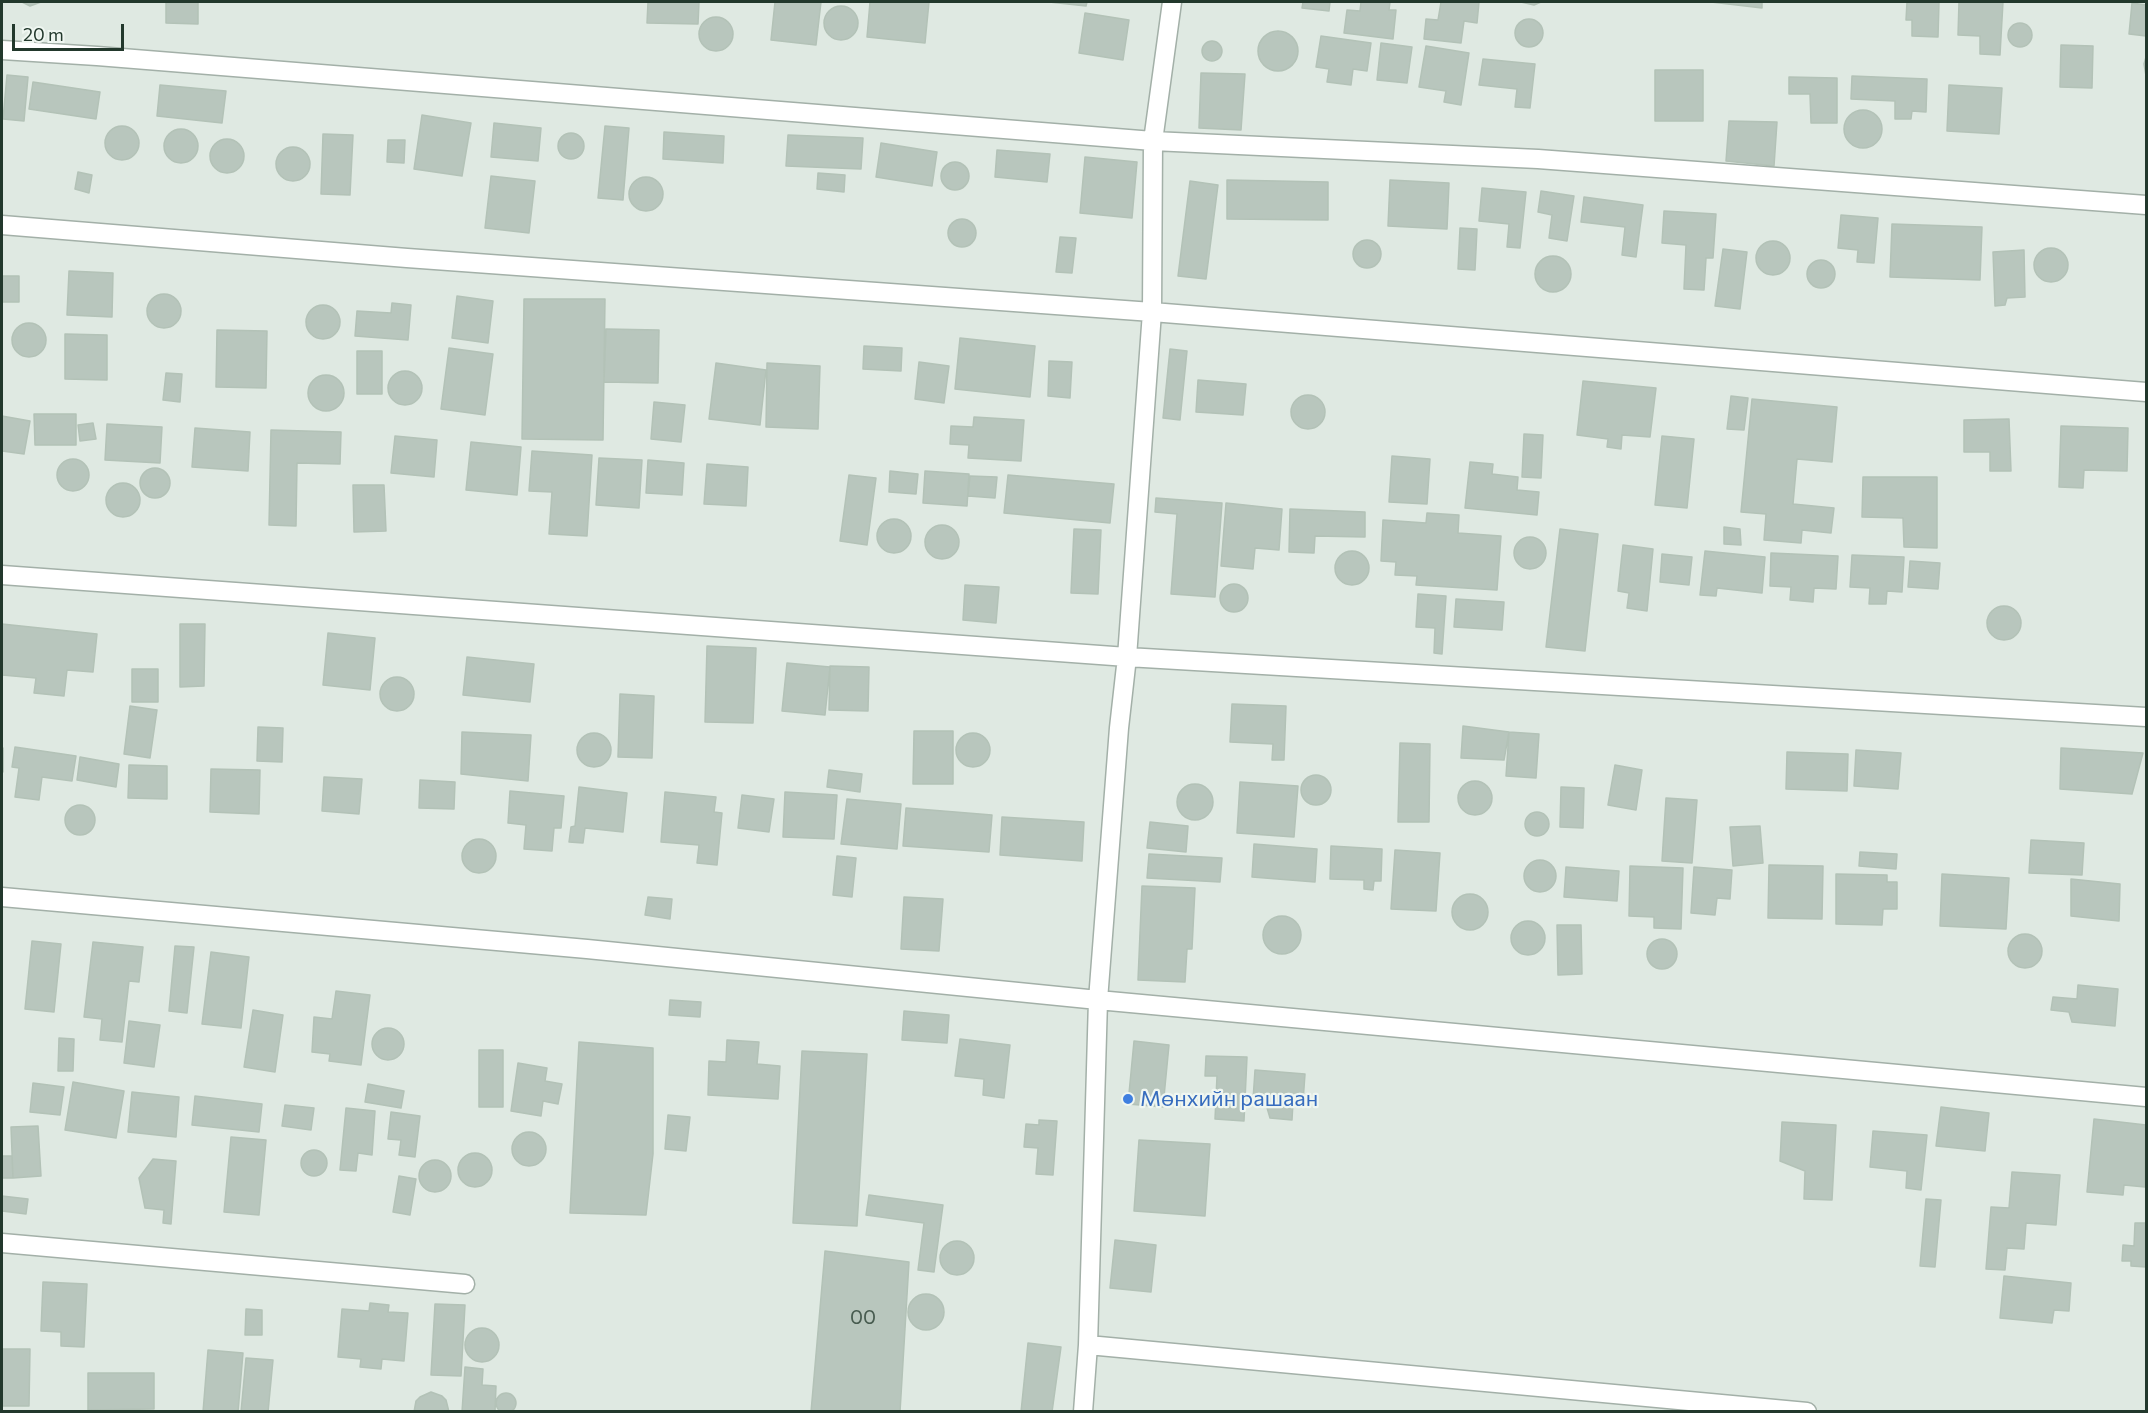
<!DOCTYPE html>
<meta charset="utf-8">
<style>
body{margin:0}
#map{position:relative;width:2148px;height:1413px;overflow:hidden;background:#dfe9e2;font-family:Commissioner,sans-serif}
canvas{display:block}
.frame{position:absolute;inset:0;border:3px solid #22382c;pointer-events:none}
.scale{position:absolute;left:12px;top:24px;width:112px;height:27px;box-sizing:border-box;border:3px solid #22382c;border-top:0;padding-left:8px;font-size:18px;line-height:21px;white-space:nowrap;color:#22382c;-webkit-text-stroke:4px #eff6f1;paint-order:stroke}
</style>
<div id="map">
<canvas width="2148" height="1413"></canvas>
<div class="frame"></div>
<div class="scale">20 m</div>
</div>
<script>
const ctx = document.querySelector('canvas').getContext('2d');
ctx.lineJoin = 'round';
function fill(path, color) { ctx.fillStyle = color; ctx.fill(path, 'evenodd'); }
function strokePath(path, color, width, dash) { ctx.strokeStyle = color; ctx.lineWidth = width; ctx.lineCap = dash ? 'butt' : 'round'; ctx.setLineDash(dash || []); ctx.stroke(path); }
function drawText(font, color, halo, rows, align = 'center') {
  ctx.font = font + ' Commissioner,sans-serif'; ctx.lineWidth = 4.5; ctx.setLineDash([]); ctx.textBaseline = 'middle'; ctx.strokeStyle = halo; ctx.fillStyle = color; for (const [text, x, y, turn = 0] of rows) {
    ctx.save(); ctx.translate(x, y); ctx.rotate((+turn || 0) * Math.PI / 180); ctx.textAlign = isNaN(turn) ? turn : align; if (halo) ctx.strokeText(text, 0, 0); ctx.fillText(text, 0, 0); ctx.restore();
  }
}
const building = new Path2D(`
 M22,2H21H41L30,6Z
 M166,2H198V24L166,23Z
 M648,2H699L698,24L647,23Z
 M775,2H821L816,45L771,40Z
 M870,2H929L925,43L867,37Z
 M1049,2H1087L1086,6Z
 M1303,2H1330L1329,11L1302,8Z
 M1361,2H1390L1389,10H1396L1393,39L1344,33L1347,10L1360,11Z
 M1441,2H1479L1477,23L1464,21L1461,43L1424,39L1426,19L1438,20Z
 M1521,2H1541L1534,5Z
 M1711,2H1762V8Z
 M1907,2H1939L1938,37L1912,36V20H1906Z
 M1959,2H2003L2000,55L1980,54V36L1958,35Z
 M2132,3L2146,5V36L2129,34Z
 M824 23a17 17 0 1 1 34 0a17 17 0 1 1-34 0Z
 M1085,13L1129,20L1123,60L1079,53Z
 M699 34a17 17 0 1 1 34 0a17 17 0 1 1-34 0Z
 M1515 33a14 14 0 1 1 28 0a14 14 0 1 1-28 0Z
 M2008 35a12 12 0 1 1 24 0a12 12 0 1 1-24 0Z
 M1258 51a20 20 0 1 1 40 0a20 20 0 1 1-40 0Z
 M1321,36L1371,43L1367,71L1353,69L1351,85L1327,82L1329,69L1316,67Z
 M1202 51a10 10 0 1 1 20 0a10 10 0 1 1-20 0Z
 M1381,43L1412,47L1407,83L1377,80Z
 M2061,45L2093,46L2092,88L2060,87Z
 M1426,46L1469,53L1461,105L1444,102L1446,91L1419,87Z
 M2146,57V76L2144,64Z
 M1483,59L1535,64L1530,108L1515,107L1517,89L1479,85Z
 M1655,70H1703V121H1655Z
 M1201,73L1245,74L1241,130L1199,128Z
 M7,75L28,77L24,121L3,119Z
 M1852,76L1927,79L1926,112L1912,111L1911,119H1895V101L1851,99Z
 M1789,77L1837,78V123H1811L1810,94H1789Z
 M33,82L100,92L96,119L29,109Z
 M160,85L226,91L222,123L157,116Z
 M1949,85L2002,88L1999,134L1947,131Z
 M1844 129a19 19 0 1 1 38 0a19 19 0 1 1-38 0Z
 M422,115L471,123L462,176L414,169Z
 M1729,121L1777,122L1774,166L1726,161Z
 M494,123L541,128L538,161L491,157Z
 M105 143a17 17 0 1 1 34 0a17 17 0 1 1-34 0Z
 M605,126L629,128L623,200L598,198Z
 M164 146a17 17 0 1 1 34 0a17 17 0 1 1-34 0Z
 M664,132L724,136L723,163L663,159Z
 M558 146a13 13 0 1 1 26 0a13 13 0 1 1-26 0Z
 M323,134L353,135L350,195L321,194Z
 M788,135L863,138L861,169L786,166Z
 M210 156a17 17 0 1 1 34 0a17 17 0 1 1-34 0Z
 M388,140H405L404,163L387,162Z
 M881,143L937,152L932,186L876,177Z
 M276 164a17 17 0 1 1 34 0a17 17 0 1 1-34 0Z
 M997,150L1050,154L1047,182L995,177Z
 M1085,157L1137,162L1132,218L1080,213Z
 M941 176a14 14 0 1 1 28 0a14 14 0 1 1-28 0Z
 M78,172L92,175L89,193L75,189Z
 M818,173L845,175L844,192L817,189Z
 M491,176L535,181L529,233L485,228Z
 M629 194a17 17 0 1 1 34 0a17 17 0 1 1-34 0Z
 M1227,180L1328,182V220L1227,219Z
 M1390,180L1449,183L1447,229L1388,226Z
 M1190,181L1218,185L1206,279L1178,276Z
 M1482,188L1526,192L1520,248L1507,247L1509,224L1479,221Z
 M1541,191L1574,196L1567,241L1549,238L1552,215L1538,212Z
 M1584,197L1643,205L1636,257L1622,255L1625,227L1581,222Z
 M1664,211L1716,214L1713,258H1706L1704,290L1684,289L1686,245L1662,243Z
 M1841,215L1878,218L1874,263L1857,262L1858,250L1838,248Z
 M948 233a14 14 0 1 1 28 0a14 14 0 1 1-28 0Z
 M1892,224L1982,227L1980,280L1890,277Z
 M1460,228L1477,229L1475,270L1458,269Z
 M1060,237L1076,238L1072,273L1056,272Z
 M1353 254a14 14 0 1 1 28 0a14 14 0 1 1-28 0Z
 M1756 258a17 17 0 1 1 34 0a17 17 0 1 1-34 0Z
 M2034 265a17 17 0 1 1 34 0a17 17 0 1 1-34 0Z
 M1723,249L1747,252L1740,309L1715,306Z
 M2024,250L2025,297L2007,298L2005,305L1995,306L1993,252Z
 M1535 274a18 18 0 1 1 36 0a18 18 0 1 1-36 0Z
 M1807 274a14 14 0 1 1 28 0a14 14 0 1 1-28 0Z
 M69,271L113,273L112,317L67,315Z
 M2,276H19V302H2Z
 M147 311a17 17 0 1 1 34 0a17 17 0 1 1-34 0Z
 M457,296L493,301L488,343L452,338Z
 M524,299H605L603,440L522,439Z
 M392,303L411,305L408,340L355,336L357,311L391,313Z
 M306 322a17 17 0 1 1 34 0a17 17 0 1 1-34 0Z
 M12 340a17 17 0 1 1 34 0a17 17 0 1 1-34 0Z
 M606,329L659,330L658,383L604,382Z
 M217,330L267,331L266,388L216,387Z
 M65,334L107,335V380L65,379Z
 M960,338L1035,346L1030,397L955,389Z
 M864,346L902,348L901,371L863,369Z
 M449,348L493,354L485,415L441,409Z
 M1170,349L1187,351L1180,420L1163,418Z
 M357,351H382V394H357Z
 M1049,361L1072,362L1070,398L1048,396Z
 M919,362L949,366L944,403L915,399Z
 M716,363L766,370L760,425L709,419Z
 M767,363L820,366L818,429L766,427Z
 M388 388a17 17 0 1 1 34 0a17 17 0 1 1-34 0Z
 M166,373L182,374L180,402L163,400Z
 M308 393a18 18 0 1 1 36 0a18 18 0 1 1-36 0Z
 M1198,380L1246,384L1243,415L1196,412Z
 M1583,381L1656,388L1650,437L1622,435L1621,449L1607,447L1608,439L1577,435Z
 M1291 412a17 17 0 1 1 34 0a17 17 0 1 1-34 0Z
 M1731,396L1748,398L1744,430L1727,429Z
 M1752,399L1837,407L1832,462L1797,459L1793,504L1834,508L1831,533L1802,530L1801,543L1764,540L1766,514L1741,512Z
 M654,402L685,405L681,442L651,439Z
 M34,414H76V445H35Z
 M2,416L30,421L24,454L2,451Z
 M974,417L1024,420L1021,461L968,458L969,445L950,444L951,426L973,427Z
 M2009,419L2011,471H1990V452H1964V420Z
 M93,423L96,439L80,441L78,425Z
 M107,424L162,427L160,463L105,460Z
 M2061,426L2128,428L2127,471L2084,470L2083,488L2059,487Z
 M195,428L250,432L248,471L192,467Z
 M271,430L341,432L340,464L297,463L296,526L269,525Z
 M1524,434L1543,435L1541,478L1522,477Z
 M395,436L437,440L434,477L391,473Z
 M1662,436L1694,439L1687,508L1655,505Z
 M471,442L521,447L517,495L466,490Z
 M532,451L592,455L587,536L549,534L552,492L529,491Z
 M1392,456L1430,459L1427,504L1389,502Z
 M599,458L642,460L639,508L596,505Z
 M57 475a16 16 0 1 1 32 0a16 16 0 1 1-32 0Z
 M648,460L684,463L682,495L646,493Z
 M1470,462L1493,464L1492,474L1518,477L1517,490L1539,492L1537,515L1465,508Z
 M707,464L748,467L746,506L704,504Z
 M140 483a15 15 0 1 1 30 0a15 15 0 1 1-30 0Z
 M890,471L918,474L916,494L889,492Z
 M925,471L969,474L967,506L923,503Z
 M849,475L876,478L867,545L840,541Z
 M1008,475L1114,484L1110,523L1004,513Z
 M970,476L997,477L995,498L968,496Z
 M1863,477H1937V548L1904,547L1903,518L1862,517Z
 M106 500a17 17 0 1 1 34 0a17 17 0 1 1-34 0Z
 M353,485H384L386,531L354,532Z
 M1156,498L1222,503L1215,597L1171,594L1177,514L1155,512Z
 M1226,503L1282,509L1279,550L1255,548L1253,569L1221,566Z
 M1290,509L1365,512V537L1315,536L1314,553L1289,552Z
 M1427,513L1459,515L1458,533L1501,536L1497,590L1416,585L1417,576L1395,575L1396,562L1381,561L1383,520L1426,523Z
 M877 536a17 17 0 1 1 34 0a17 17 0 1 1-34 0Z
 M925 542a17 17 0 1 1 34 0a17 17 0 1 1-34 0Z
 M1724,527L1740,529L1741,545L1724,544Z
 M1074,529L1101,530L1098,594L1071,593Z
 M1560,529L1598,534L1585,651L1546,647Z
 M1514 553a16 16 0 1 1 32 0a16 16 0 1 1-32 0Z
 M1623,545L1653,549L1647,611L1627,608L1629,593L1618,591Z
 M1335 568a17 17 0 1 1 34 0a17 17 0 1 1-34 0Z
 M1705,551L1765,557L1762,593L1717,588L1716,596L1700,595Z
 M1771,553L1838,556L1836,589L1814,588L1813,602L1790,600L1791,587L1770,586Z
 M1662,554L1692,557L1689,585L1660,582Z
 M1852,555L1904,557L1902,592L1887,591L1886,604H1869L1870,588L1850,587Z
 M1910,561L1940,563L1938,589L1908,587Z
 M1220 598a14 14 0 1 1 28 0a14 14 0 1 1-28 0Z
 M965,585L999,587L996,623L963,620Z
 M1418,594L1446,596L1442,654L1434,653L1435,628L1416,627Z
 M1456,599L1504,602L1502,630L1454,627Z
 M1987 623a17 17 0 1 1 34 0a17 17 0 1 1-34 0Z
 M2,624L97,634L93,672L67,670L64,696L34,693L36,678L2,675Z
 M180,624H205L204,686L180,687Z
 M328,633L375,638L370,690L323,685Z
 M707,646L756,648L753,723L705,722Z
 M467,657L534,664L530,702L463,695Z
 M787,663L830,667L825,715L782,711Z
 M830,666L869,667L868,711L829,710Z
 M132,669H158V702H132Z
 M380 694a17 17 0 1 1 34 0a17 17 0 1 1-34 0Z
 M620,694L654,696L652,758L618,757Z
 M1232,704L1286,706L1284,760H1272L1273,744L1230,742Z
 M130,706L157,710L150,758L124,754Z
 M1463,726L1509,732L1504,760L1461,758Z
 M258,727L283,728L282,762L257,761Z
 M914,731H953V784H913Z
 M462,732L531,735L528,781L461,774Z
 M1509,732L1539,734L1536,778L1506,776Z
 M577 750a17 17 0 1 1 34 0a17 17 0 1 1-34 0Z
 M956 750a17 17 0 1 1 34 0a17 17 0 1 1-34 0Z
 M1400,743L1430,744L1429,822H1398Z
 M15,747L76,756L72,781L42,777L39,800L15,797L19,768L12,767Z
 M2,748H3V772H2Z
 M2061,748L2143,753L2132,794L2060,789Z
 M1856,750L1901,753L1898,789L1854,786Z
 M1787,752L1848,754L1847,791L1786,789Z
 M80,757L119,764L116,787L77,780Z
 M129,765L167,766V799L128,798Z
 M1615,765L1642,770L1636,810L1608,805Z
 M211,769L260,770L259,814L210,812Z
 M829,770L862,774L860,792L827,787Z
 M1301 790a15 15 0 1 1 30 0a15 15 0 1 1-30 0Z
 M324,777L362,779L359,814L322,811Z
 M420,780L455,782L454,809L419,808Z
 M1458 798a17 17 0 1 1 34 0a17 17 0 1 1-34 0Z
 M1240,782L1298,786L1294,837L1237,833Z
 M1177 802a18 18 0 1 1 36 0a18 18 0 1 1-36 0Z
 M579,787L627,793L623,832L585,828L583,843L569,842L571,827L575,826Z
 M1561,787L1584,788L1583,828L1560,827Z
 M510,791L564,796L561,828H554L552,851L524,849L526,825L508,823Z
 M665,792L716,797L714,812L722,813L717,865L697,863L699,845L661,842Z
 M785,792L837,795L834,839L783,837Z
 M742,795L774,799L769,832L738,828Z
 M1666,798L1697,800L1692,863L1662,861Z
 M847,799L901,804L897,849L841,844Z
 M65 820a15 15 0 1 1 30 0a15 15 0 1 1-30 0Z
 M906,808L992,815L989,852L903,846Z
 M1525 824a12 12 0 1 1 24 0a12 12 0 1 1-24 0Z
 M1002,817L1084,822L1082,861L1000,855Z
 M1150,822L1188,826L1186,852L1147,848Z
 M1760,826L1763,863L1733,866L1730,827Z
 M462 856a17 17 0 1 1 34 0a17 17 0 1 1-34 0Z
 M2031,840L2084,843L2082,875L2029,873Z
 M1254,844L1317,849L1315,882L1252,877Z
 M1331,846L1382,849L1381,881H1374L1373,890L1364,889V880L1330,879Z
 M1395,850L1440,853L1436,911L1391,909Z
 M1860,852L1897,854L1896,869L1859,866Z
 M1149,854L1222,858L1220,882L1147,878Z
 M837,856L856,858L852,897L833,895Z
 M1524 876a16 16 0 1 1 32 0a16 16 0 1 1-32 0Z
 M1769,865L1823,866L1822,919L1768,918Z
 M1630,866L1683,868L1681,929L1654,928V917L1629,916Z
 M1566,867L1619,871L1617,901L1564,897Z
 M1694,867L1732,870L1730,899L1717,898L1715,915L1691,913Z
 M1836,874L1887,875V882H1897V909H1883L1882,925L1836,924Z
 M1942,874L2009,878L2006,929L1940,926Z
 M2071,879L2120,884L2119,921L2071,916Z
 M1142,886L1195,888L1192,949H1187L1185,982L1138,980Z
 M1452 912a18 18 0 1 1 36 0a18 18 0 1 1-36 0Z
 M648,897L672,899L670,919L645,915Z
 M904,897L943,899L939,951L901,949Z
 M1263 935a19 19 0 1 1 38 0a19 19 0 1 1-38 0Z
 M1511 938a17 17 0 1 1 34 0a17 17 0 1 1-34 0Z
 M1557,925H1581L1582,974L1558,975Z
 M2008 951a17 17 0 1 1 34 0a17 17 0 1 1-34 0Z
 M1647 954a15 15 0 1 1 30 0a15 15 0 1 1-30 0Z
 M32,941L61,944L54,1012L25,1009Z
 M93,942L143,947L139,982L129,981L122,1042L100,1040L102,1019L84,1017Z
 M175,946L194,947L187,1013L169,1011Z
 M211,952L249,957L241,1028L202,1024Z
 M2078,985L2118,989L2115,1026L2072,1022L2069,1012L2051,1010L2053,997L2077,999Z
 M336,991L370,995L361,1065L329,1061L330,1054L312,1052L314,1017L332,1019Z
 M670,1000L701,1002L700,1017L669,1015Z
 M253,1010L283,1015L275,1072L244,1067Z
 M904,1011L949,1015L947,1043L902,1040Z
 M129,1021L160,1025L154,1067L124,1063Z
 M372 1044a16 16 0 1 1 32 0a16 16 0 1 1-32 0Z
 M59,1038L74,1039L73,1071H58Z
 M960,1039L1010,1045L1004,1098L983,1095L984,1079L955,1076Z
 M727,1040L759,1042L757,1064L780,1066L778,1099L708,1095L709,1061L726,1062Z
 M1134,1041L1169,1045L1163,1107L1128,1104Z
 M579,1042L653,1048V1154L646,1215L570,1213Z
 M479,1050H503V1107H479Z
 M802,1051L867,1054L857,1226L793,1223Z
 M1206,1056L1247,1057L1244,1121L1215,1119L1217,1076H1205Z
 M518,1063L547,1068L545,1081L562,1084L558,1104L543,1101L541,1116L511,1111Z
 M1255,1070L1305,1074L1303,1102H1293L1292,1120L1270,1118L1265,1101L1253,1100Z
 M73,1082L124,1091L116,1138L65,1130Z
 M33,1083L64,1087L60,1115L30,1112Z
 M368,1084L404,1091L401,1108L365,1102Z
 M132,1092L179,1097L176,1137L128,1132Z
 M195,1096L262,1104L259,1132L192,1125Z
 M285,1105L314,1108L311,1130L282,1126Z
 M1941,1107L1989,1113L1985,1151L1936,1146Z
 M346,1108L375,1111L372,1155L358,1153L356,1171L340,1170Z
 M391,1112L420,1116L415,1157L399,1155L401,1140L388,1139Z
 M668,1115L690,1117L686,1151L665,1149Z
 M2094,1119L2146,1125L2145,1187L2124,1185L2123,1195L2087,1192Z
 M1039,1120L1057,1121L1053,1175L1036,1174L1038,1148L1024,1147L1026,1124L1039,1125Z
 M1782,1122L1836,1125L1832,1200L1804,1199L1805,1171L1780,1161Z
 M38,1126L41,1176L13,1178L11,1127Z
 M1873,1131L1927,1135L1921,1190L1906,1188L1907,1171L1870,1167Z
 M512 1149a17 17 0 1 1 34 0a17 17 0 1 1-34 0Z
 M231,1137L266,1140L259,1215L224,1212Z
 M1139,1140L1210,1144L1205,1216L1134,1211Z
 M301 1163a13 13 0 1 1 26 0a13 13 0 1 1-26 0Z
 M458 1170a17 17 0 1 1 34 0a17 17 0 1 1-34 0Z
 M2,1156H12L13,1178H2Z
 M153,1159L176,1161L171,1224L163,1223L164,1210L145,1208L139,1178Z
 M419 1176a16 16 0 1 1 32 0a16 16 0 1 1-32 0Z
 M2012,1172L2060,1175L2056,1225L2026,1223L2024,1249L2007,1248L2005,1270L1986,1269L1991,1207L2009,1208Z
 M399,1176L416,1179L410,1215L393,1212Z
 M869,1195L943,1205L934,1272L918,1270L924,1223L866,1215Z
 M2,1196L28,1199L26,1214L2,1211Z
 M1926,1199L1941,1200L1935,1267L1920,1266Z
 M2135,1223H2146V1267L2131,1266V1261H2122L2123,1245L2134,1246Z
 M1115,1240L1156,1245L1151,1292L1110,1288Z
 M940 1258a17 17 0 1 1 34 0a17 17 0 1 1-34 0Z
 M825,1251L909,1262L900,1412H811Z
 M2004,1276L2071,1283L2069,1311L2054,1310L2052,1323L2000,1318Z
 M43,1282L87,1284L84,1347L61,1346V1332L41,1331Z
 M908 1312a18 18 0 1 1 36 0a18 18 0 1 1-36 0Z
 M370,1303L389,1305L388,1312L408,1313L404,1361L382,1359L381,1369L360,1367L361,1359L338,1357L342,1309L369,1311Z
 M435,1304L465,1305L461,1376L431,1375Z
 M246,1309L262,1310V1335H245Z
 M465 1345a17 17 0 1 1 34 0a17 17 0 1 1-34 0Z
 M1028,1343L1061,1347L1052,1412H1021Z
 M2,1349H30L29,1406H2Z
 M208,1350L243,1353L238,1412H203Z
 M246,1358L273,1360L268,1412H241Z
 M465,1367L483,1369L482,1385L496,1386L495,1412H462Z
 M88,1373H154V1409L88,1410Z
 M431,1392L442,1396L446,1400L449,1412H414L416,1401L420,1397Z
 M496 1403a10 10 0 1 1 20 0a10 10 0 1 1-20 0Z`);
const minor = new Path2D(`
 M2,50L97,56L1153,141L1538,159L2146,205
 M2,225L407,258L1152,312L2146,392
 M2,575L1127,657L2146,717
 M2,897L587,949L1098,1000L2146,1097
 M2,1243L465,1284
 M1088,1345L1807,1412
 M1083,1412L1088,1345L1098,1000L1119,728L1127,657L1152,312L1153,141L1172,2`);
const markers = [
 [1128,1099,6,"#3f7fe0"]
];
const numberNames = [
 ["00",863,1317]
];
const shopNames = [
 ["Мөнхийн рашаан",1140,1099]
];
fill(building, '#b8c6bd');
strokePath(building, '#b3c2b7', 1.5);
strokePath(minor, '#a3b0a8', 21);
strokePath(minor, '#fff', 18);
for (const [x, y, r, color] of markers) { const dot = new Path2D(); dot.arc(x, y, r, 0, 2 * Math.PI); ctx.fillStyle = color; ctx.fill(dot); strokePath(dot, '#eff6f1', 2); }
drawText('20px', '#485c50', null, numberNames);
drawText('22px', '#366cbe', '#eff6f1', shopNames, 'left');
</script>
